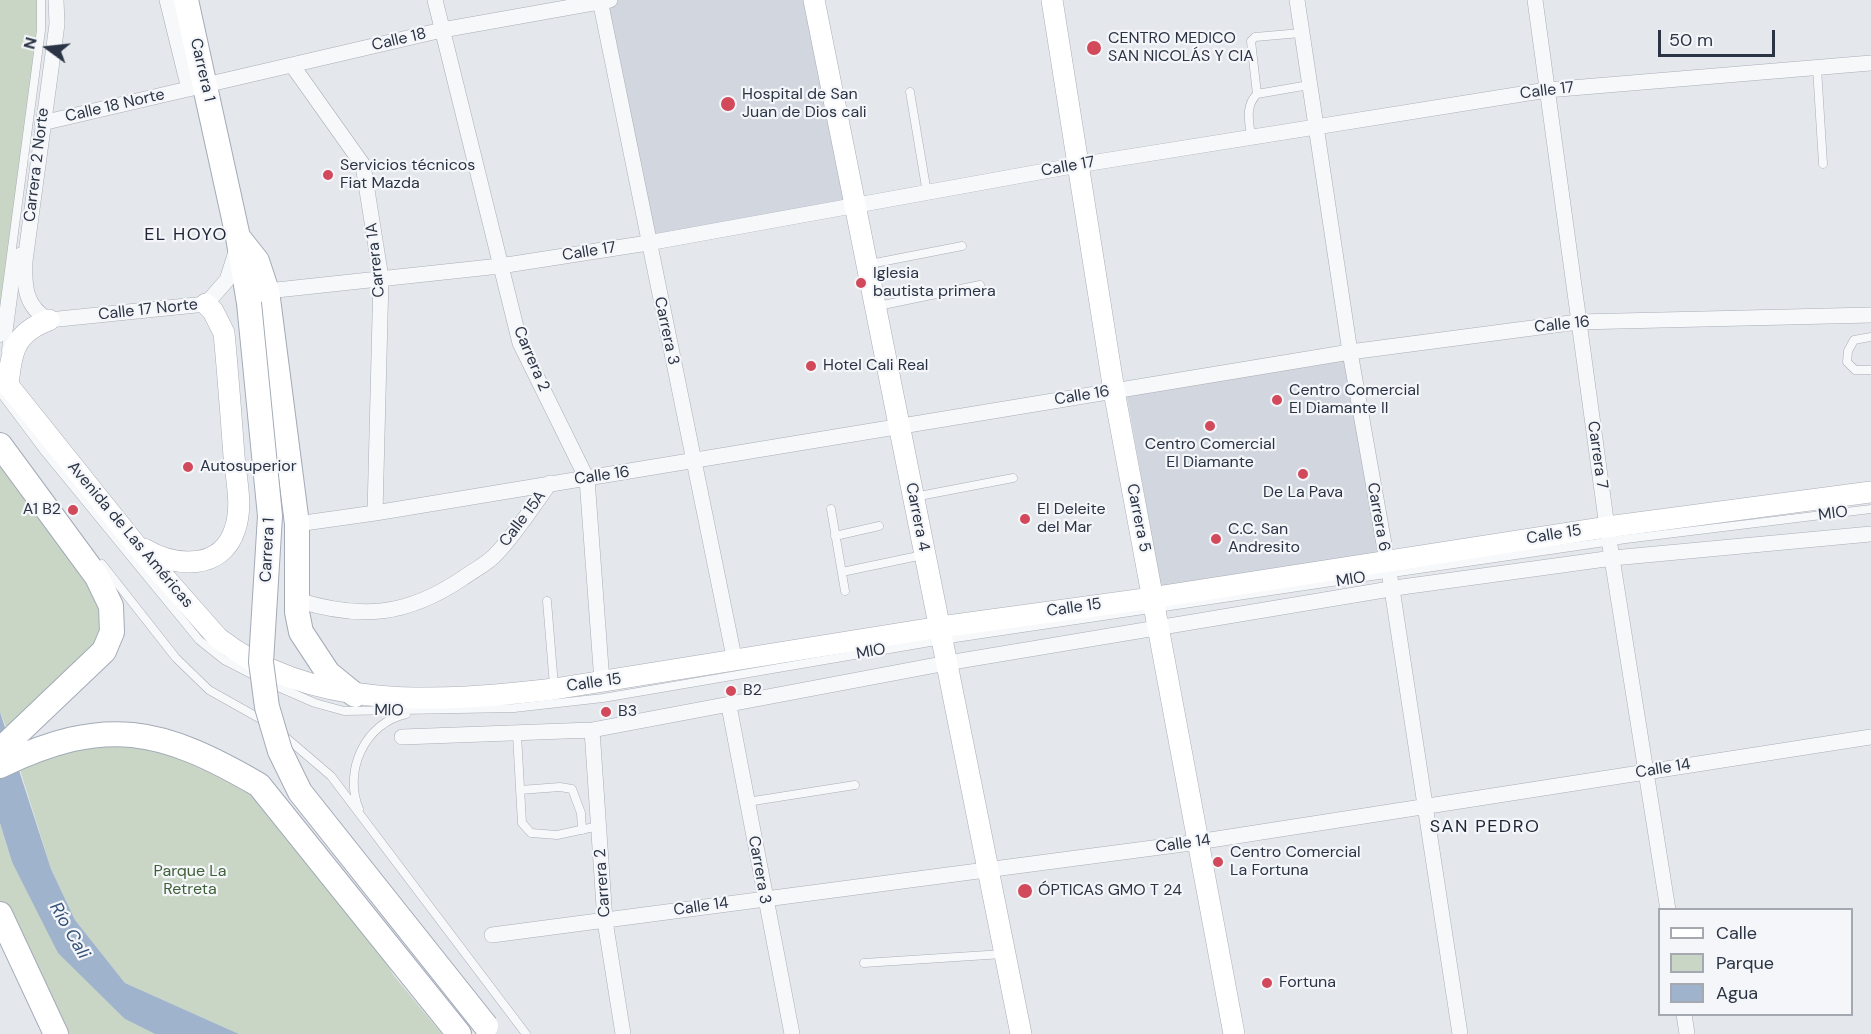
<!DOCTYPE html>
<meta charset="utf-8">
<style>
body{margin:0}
#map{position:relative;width:1871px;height:1034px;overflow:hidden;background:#e4e7ec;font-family:"DM Sans",sans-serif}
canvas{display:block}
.legend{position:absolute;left:1658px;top:908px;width:195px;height:108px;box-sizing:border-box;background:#f4f6f9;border:2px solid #a4a8b1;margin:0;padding:8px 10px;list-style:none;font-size:18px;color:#2b3445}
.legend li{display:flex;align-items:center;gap:12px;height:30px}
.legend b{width:30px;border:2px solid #a4a8b1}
.north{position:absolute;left:18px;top:18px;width:60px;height:60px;-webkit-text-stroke:4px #f4f6f9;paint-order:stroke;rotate:285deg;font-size:16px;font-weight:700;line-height:24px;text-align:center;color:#2b3445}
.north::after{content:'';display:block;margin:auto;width:21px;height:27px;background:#2b3445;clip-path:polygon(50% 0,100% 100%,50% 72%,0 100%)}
.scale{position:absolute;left:1658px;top:30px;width:117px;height:27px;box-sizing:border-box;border:3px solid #2b3445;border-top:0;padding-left:8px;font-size:18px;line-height:21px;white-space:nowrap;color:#2b3445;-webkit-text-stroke:4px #f4f6f9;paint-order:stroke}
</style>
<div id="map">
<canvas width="1871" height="1034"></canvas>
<ul class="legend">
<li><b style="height:8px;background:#fff"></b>Calle</li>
<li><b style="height:16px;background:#c9d6c5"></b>Parque</li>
<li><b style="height:16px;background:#9fb4cc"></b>Agua</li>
</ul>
<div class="north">N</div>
<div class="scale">50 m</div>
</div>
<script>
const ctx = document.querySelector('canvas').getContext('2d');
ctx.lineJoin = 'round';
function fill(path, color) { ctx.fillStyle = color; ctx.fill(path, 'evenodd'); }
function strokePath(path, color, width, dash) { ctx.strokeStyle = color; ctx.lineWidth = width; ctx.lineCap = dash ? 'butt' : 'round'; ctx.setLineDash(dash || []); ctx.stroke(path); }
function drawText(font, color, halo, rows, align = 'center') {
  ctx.font = font + ' "DM Sans",sans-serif'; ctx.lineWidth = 4.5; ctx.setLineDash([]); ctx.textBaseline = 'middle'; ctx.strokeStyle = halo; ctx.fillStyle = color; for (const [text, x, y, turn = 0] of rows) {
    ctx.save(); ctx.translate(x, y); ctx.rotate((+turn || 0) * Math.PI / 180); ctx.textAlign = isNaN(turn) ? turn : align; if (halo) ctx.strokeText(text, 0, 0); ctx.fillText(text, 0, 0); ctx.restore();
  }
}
const built = new Path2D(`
 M610,0H814L855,207L648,243L600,1Z
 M1348,354L1382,559L1162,593L1126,391Z`);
const green = new Path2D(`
 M0,0H41L0,338Z
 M0,445L97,577L112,632L9,734L0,712Z
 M95,735L226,766L337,882L394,976L442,1034H239L125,983L75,920L51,869L17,760Z
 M0,823L12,862L125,1019L155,1034H56L0,914Z`);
const water = new Path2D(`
 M0,712L51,869L75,920L125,983L239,1034H155L125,1019L58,953L12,862L0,823Z`);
const lane = new Path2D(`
 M1817,68L1823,164
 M910,92L927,193
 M1257,94L1251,41L1255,37L1301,33
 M1251,136C1249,121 1245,106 1257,94L1309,85
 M870,264L962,246
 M878,306L980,285
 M1871,337L1854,340L1848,351L1847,362L1855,370H1871
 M0,338L41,30V0
 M6,350L19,252
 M0,392L45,452L199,640L224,660L259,678
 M914,497L1013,478
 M831,509L845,591
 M835,536L879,526
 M102,564L176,658L209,690L266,722
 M842,572L923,555
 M547,601L554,686
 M269,683L315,703L344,711L514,708L603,698L942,640L1399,572L1626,539L1871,509
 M283,735L331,776L526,1034
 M517,735L522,823L531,833L557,835L599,826
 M520,790L560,787L572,789L581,813L582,830
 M747,802L855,785
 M359,809C343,771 365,723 406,714
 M864,963L1003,954`);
const street = new Path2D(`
 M56,0L57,24L25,261C24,286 25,307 49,320L206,304L227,280L236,252
 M167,0L189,89
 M435,0L520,343L587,479L602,682
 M600,0L735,662
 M1297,0L1350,352L1392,589L1460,1034
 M1535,0L1607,527L1668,910
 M292,65L363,165L381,278L375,513
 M42,123L442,30L610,0
 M267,291L500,266L648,243L1078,165L1547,90L1871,63
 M297,524L375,513L1350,352L1578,322L1871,315
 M297,600C361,620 407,616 463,578C474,570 489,563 497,553C517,532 533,506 550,483
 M729,706L792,1034
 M592,730L605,921L623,1034
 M402,737L592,730L947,663L1402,587L1613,558L1871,534
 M492,935L1191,843L1871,737
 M1684,1014L1687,1034`);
const secondary = new Path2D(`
 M814,0L1021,1034
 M1052,0L1114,391L1234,1034
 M0,375L136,545L218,638C313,712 441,702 554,689L940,627L1145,599L1607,527L1871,492
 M8,386C11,352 14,333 49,320
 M144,549C175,567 222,571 235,529C243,506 236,479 234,456C231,415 228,374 224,333L213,311L206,304`);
const primary = new Path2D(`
 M186,0L238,237L249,303
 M238,237L257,261L267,291L297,524V612L301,632L328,673L355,695
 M0,445L97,577L111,606L112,632L104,651L0,750
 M0,766C106,715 161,728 259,785L459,1034
 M0,914L56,1034`);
const primaryBridge = new Path2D(`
 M249,303L270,516L261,662L267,707L280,751L300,792L486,1026`);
const markers = [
 [1094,48,8,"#d1495b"],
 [728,104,8,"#d1495b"],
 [328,175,6,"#d1495b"],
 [861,283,6,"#d1495b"],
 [811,366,6,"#d1495b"],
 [1277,400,6,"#d1495b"],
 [1210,426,6,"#d1495b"],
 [188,467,6,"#d1495b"],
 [1303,474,6,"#d1495b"],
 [73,510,6,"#d1495b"],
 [1025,519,6,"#d1495b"],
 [1216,539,6,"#d1495b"],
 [731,691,6,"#d1495b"],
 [606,712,6,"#d1495b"],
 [1218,862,6,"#d1495b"],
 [1025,891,8,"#d1495b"],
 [1267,983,6,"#d1495b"]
];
const poiNames = [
 ["CENTRO MEDICO",1108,39],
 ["SAN NICOLÁS Y CIA",1108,57],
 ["Hospital de San",742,95],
 ["Juan de Dios cali",742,113],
 ["Servicios técnicos",340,166],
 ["Fiat Mazda",340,184],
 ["Iglesia",873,274],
 ["bautista primera",873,292],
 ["Hotel Cali Real",823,366],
 ["Centro Comercial",1289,391],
 ["El Diamante II",1289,409],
 ["Centro Comercial",1210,445,"center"],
 ["El Diamante",1210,463,"center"],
 ["Autosuperior",200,467],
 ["De La Pava",1303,493,"center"],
 ["A1 B2",61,510,"right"],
 ["El Deleite",1037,510],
 ["del Mar",1037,528],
 ["C.C. San",1228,530],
 ["Andresito",1228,548],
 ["B2",743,691],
 ["B3",618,712],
 ["Centro Comercial",1230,853],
 ["La Fortuna",1230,871],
 ["ÓPTICAS GMO T 24",1038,891],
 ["Fortuna",1279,983]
];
const streetNames = [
 ["Calle 18",399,40,-13],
 ["Carrera 1",202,70,77],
 ["Calle 17",1547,91,-7],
 ["Calle 18 Norte",115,106,-13],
 ["Carrera 2 Norte",37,165,-83],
 ["Calle 17",1068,167,-10],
 ["Calle 17",589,252,-9],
 ["Carrera 1A",376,260,-96],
 ["Calle 17 Norte",148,310,-6],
 ["Calle 16",1562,325,-6],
 ["Carrera 3",666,331,78],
 ["Carrera 2",531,359,67],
 ["Calle 16",1082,396,-9],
 ["Carrera 7",1597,455,82],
 ["Calle 16",602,476,-8],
 ["MIO",1833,514,-7],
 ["Carrera 4",917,517,79],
 ["Carrera 6",1378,517,80],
 ["Carrera 5",1138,518,79],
 ["Calle 15A",523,519,-53],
 ["Avenida de Las Américas",130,535,50],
 ["Calle 15",1554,535,-9],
 ["Carrera 1",268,550,-87],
 ["MIO",1351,580,-9],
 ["Calle 15",1074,608,-8],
 ["MIO",871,652,-10],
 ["Calle 15",594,683,-8],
 ["MIO",389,711,1],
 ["Calle 14",1663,769,-9],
 ["Calle 14",1183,844,-8],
 ["Carrera 3",759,870,80],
 ["Carrera 2",603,883,-94],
 ["Calle 14",701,907,-8]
];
const parkNames = [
 ["Parque La",190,872],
 ["Retreta",190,890]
];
const neighbourhoodNames = [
 ["EL HOYO",186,235],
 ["SAN PEDRO",1485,827]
];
const waterNames = [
 ["Río Cali",69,931,60]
];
fill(built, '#d2d6de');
fill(green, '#c9d6c5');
fill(water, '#9fb4cc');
strokePath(lane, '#a9aeb7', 9);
strokePath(street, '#a9aeb7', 16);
strokePath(secondary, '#a9aeb7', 22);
strokePath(primary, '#a3abb8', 26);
strokePath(lane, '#f7f8fa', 8);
strokePath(street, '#f7f8fa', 15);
strokePath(secondary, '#fff', 21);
strokePath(primary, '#fff', 24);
strokePath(primaryBridge, '#a3abb8', 26, []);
strokePath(primaryBridge, '#fff', 24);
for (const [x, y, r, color] of markers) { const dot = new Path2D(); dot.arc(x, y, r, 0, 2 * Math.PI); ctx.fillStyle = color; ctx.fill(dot); strokePath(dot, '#f4f6f9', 2); }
drawText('16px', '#2b3445', '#f4f6f9', poiNames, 'left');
drawText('16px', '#2b3445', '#f4f6f9', streetNames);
drawText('16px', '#3f6138', '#f4f6f9', parkNames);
ctx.letterSpacing = '1.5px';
drawText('18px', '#1d2536', '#f4f6f9', neighbourhoodNames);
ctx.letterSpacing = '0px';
drawText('italic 18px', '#34527a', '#f4f6f9', waterNames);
</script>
